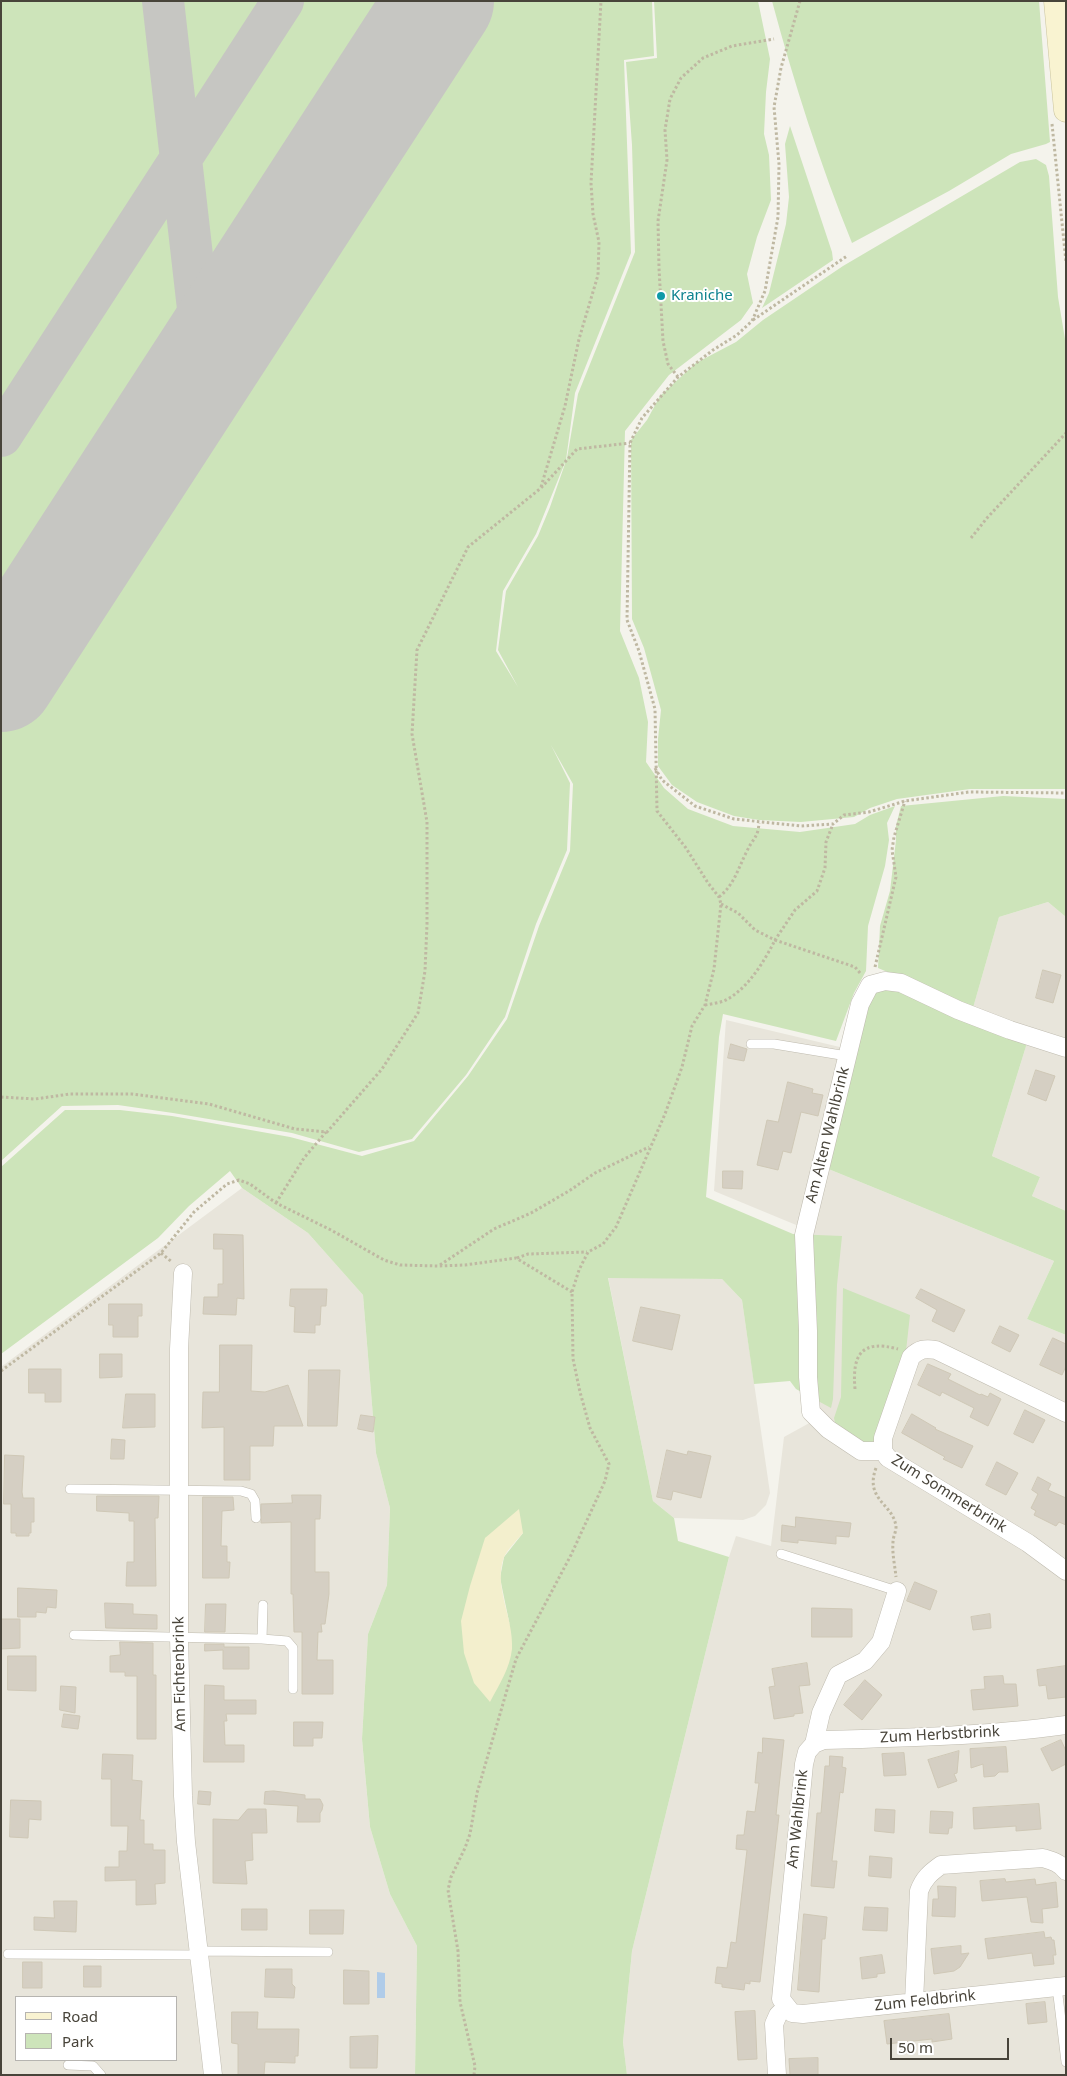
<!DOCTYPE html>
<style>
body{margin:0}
#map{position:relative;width:1067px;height:2076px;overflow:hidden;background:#f4f3ec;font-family:"Noto Sans",sans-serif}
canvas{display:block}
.frame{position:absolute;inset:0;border:2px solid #48443a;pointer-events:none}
.legend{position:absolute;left:15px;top:1996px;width:162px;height:65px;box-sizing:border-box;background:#fff;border:1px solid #b6b4b0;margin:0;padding:6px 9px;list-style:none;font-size:15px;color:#48443a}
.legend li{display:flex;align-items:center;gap:10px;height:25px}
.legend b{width:25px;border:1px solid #b6b4b0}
.scale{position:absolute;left:890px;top:2038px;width:119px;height:22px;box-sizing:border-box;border:2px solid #48443a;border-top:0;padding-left:6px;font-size:15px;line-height:18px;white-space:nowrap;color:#48443a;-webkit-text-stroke:4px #fff;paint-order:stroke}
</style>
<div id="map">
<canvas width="1067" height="2076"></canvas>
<div class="frame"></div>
<ul class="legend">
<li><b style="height:6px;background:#f9f3d1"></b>Road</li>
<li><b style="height:14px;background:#cde4ba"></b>Park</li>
</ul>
<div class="scale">50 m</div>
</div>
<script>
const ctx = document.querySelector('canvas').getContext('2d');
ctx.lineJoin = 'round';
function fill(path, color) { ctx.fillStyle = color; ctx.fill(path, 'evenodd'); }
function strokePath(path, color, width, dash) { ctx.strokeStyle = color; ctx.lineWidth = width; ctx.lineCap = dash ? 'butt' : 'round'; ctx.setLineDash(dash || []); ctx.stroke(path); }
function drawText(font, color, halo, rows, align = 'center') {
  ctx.font = font + ' "Noto Sans",sans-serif'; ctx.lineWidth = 4; ctx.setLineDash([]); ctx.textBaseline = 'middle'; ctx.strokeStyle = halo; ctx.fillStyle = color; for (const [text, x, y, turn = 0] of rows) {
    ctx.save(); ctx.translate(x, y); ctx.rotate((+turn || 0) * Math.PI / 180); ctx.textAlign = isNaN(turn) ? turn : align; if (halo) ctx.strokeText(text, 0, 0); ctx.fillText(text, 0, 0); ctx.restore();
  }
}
const residential = new Path2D(`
 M1048,902L1066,917V1040L973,1008L999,917Z
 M726,1020L844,1048L801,1227L714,1191Z
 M1027,1043L1066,1056V1211L1032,1196L1040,1177L992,1156Z
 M826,1168L1054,1261L1027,1319L1066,1335V2075H627L623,2042L632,1951L729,1557L736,1536L771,1546L784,1437L813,1421L807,1244Z
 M242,1188L308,1233L363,1295L376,1453L390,1508L387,1585L368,1634L362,1739L370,1827L390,1894L417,1946L415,2075H1V1367ZM16,1997H176V2060H16Z
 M608,1277L722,1279L742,1300L770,1493L766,1505L755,1516L743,1520L674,1518L653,1501Z`);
const green = new Path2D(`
 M1,1H652L654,56L624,60L631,253L575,393L566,460L536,534L503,591L496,651L518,687L498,650L506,591L538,536L550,507L567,458L578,394L635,252L632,145L626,62L657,58L654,1H758L770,59L766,92L764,134L769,155L771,200L757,237L747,274L753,303L741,320L669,375L625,431L620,631L639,678L648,722L646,762L664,788L688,809L733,826L800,832L855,824L870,815L895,806L887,823L889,840L885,866L868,926L866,971L854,993L836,1041L723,1014L719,1037L706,1197L793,1234L842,1236L837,1285L833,1399L831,1408L796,1389L790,1381L754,1384L742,1300L722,1279L608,1278L653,1501L674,1518L678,1541L729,1557L632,1951L623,2042L627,2075H415L417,1946L390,1894L370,1827L362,1739L368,1634L387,1585L390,1508L376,1453L363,1295L308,1233L242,1188L230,1171L189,1206L158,1238L1,1354V1167L65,1110H120L172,1116L290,1137L362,1156L414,1141L468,1076L507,1019L539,926L570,851L573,784L551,745L570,783L567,850L536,924L505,1017L466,1075L412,1139L359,1152L292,1133L173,1113L118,1105L62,1106L1,1161ZM523,1533L504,1557L500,1578L510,1626L485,1538Z
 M772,1H1039L1050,142L1046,144L1011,154L949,191L852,243C820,164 794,83 772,1Z
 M790,126L832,252L833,260L762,308L769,293L786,224L789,197L785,144Z
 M1036,159L1046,165L1049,176L1058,297L1066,345V789H970L897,799L870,808L854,817L801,822L759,820L734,816L697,802L672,785L658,766V739L661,710L644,648L632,619L631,440L647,420L660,396L696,363L736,342L763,320L843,266L1020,162Z
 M1003,796L1066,799V917L1048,902L999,917L973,1008L878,968L880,926L890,891L896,840V826L901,806Z
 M893,987L1027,1043L992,1156L1040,1177L1032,1196L1066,1211V1335L1027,1319L1054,1261L826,1168L865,1000L877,990Z
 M843,1288L910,1315L906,1351L876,1438L870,1445L836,1428L834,1418L841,1397Z`);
const sand = new Path2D(`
 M519,1509L523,1533C517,1540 508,1549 504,1557C493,1587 514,1618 512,1649C510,1668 499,1685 490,1702L474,1683L464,1653L461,1621L470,1586L485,1538Z`);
const water = new Path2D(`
 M377,1972L385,1973V1998H377Z`);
const taxiway = new Path2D(`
 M163,1L201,335L199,364L188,390
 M195,272C200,291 219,306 240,297C249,293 256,282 262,275
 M1,436L283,1
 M1,669L21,647`);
const runway = new Path2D(`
 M1,678L440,1`);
const building = new Path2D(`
 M1043,970L1061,975L1053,1003L1036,998Z
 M731,1044L747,1049L744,1061L728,1058Z
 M1036,1070L1055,1076L1046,1101L1028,1094Z
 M788,1082L813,1089L812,1093L823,1095L818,1116L801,1112L791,1153L783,1151L778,1170L757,1165L767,1120L778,1122Z
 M723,1171H743L742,1189L723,1188Z
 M214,1234L243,1235L244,1299L237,1298L236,1315L203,1314L204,1297H218V1284H223V1249H214Z
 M291,1289H327L326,1306H321L320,1325H315V1333L294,1332L295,1307L290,1306Z
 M921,1289L965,1310L954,1332L932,1321L937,1310L916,1298Z
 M109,1304H142V1316H138V1337H113V1325H109Z
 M641,1307L680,1315L672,1350L633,1341Z
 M1000,1326L1019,1335L1010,1352L992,1343Z
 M1053,1338L1066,1344V1366L1062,1375L1040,1365Z
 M220,1345H252L251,1391L265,1392L288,1385L303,1426H274L273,1446H250V1480H224V1427L202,1428L203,1392H219Z
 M100,1354H122V1377L100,1378Z
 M928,1364L951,1374L948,1379L980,1395L981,1394L988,1397L990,1393L1001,1399L988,1426L970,1417L974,1408L942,1392L940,1396L918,1385Z
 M29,1369H61V1402H45V1393H29Z
 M309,1370H340L337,1426H308Z
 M126,1394H155V1427L123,1428Z
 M1025,1410L1045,1420L1033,1443L1014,1434Z
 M912,1414L936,1428L935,1429L973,1446L962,1468L943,1459L945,1457L902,1433Z
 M361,1415L375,1417L373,1432L358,1429Z
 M112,1439L125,1440L124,1459H111Z
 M667,1450L687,1455L688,1451L711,1456L701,1498L673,1491L671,1500L657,1497Z
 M5,1455L24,1456L22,1492L23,1498H34V1522H31V1533H29V1536H16V1533H11V1504H4Z
 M997,1462L1018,1473L1006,1495L986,1485Z
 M1038,1477L1051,1484L1048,1490L1066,1498V1525L1059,1522L1056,1526L1034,1515L1036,1511L1031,1508L1038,1494L1032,1490Z
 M292,1495H321L320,1519H315V1572H329V1594L325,1624H321L322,1632H318L317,1660H333V1694H302V1632H294L293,1594H291V1522L261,1523V1504L292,1503Z
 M97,1496H159L158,1518H155L156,1586H126L127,1562H134V1521H129V1513L97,1511Z
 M203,1497H233L234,1510L222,1511L221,1546H227V1562H230L229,1578H203Z
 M796,1517L851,1523L849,1537L836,1536V1544L798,1540V1543L781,1541L782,1525L795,1527Z
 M915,1582L937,1591L930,1610L907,1601Z
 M18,1588L57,1590L56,1608L47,1607L46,1613L36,1612V1617H18Z
 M105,1603L133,1604V1614L157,1615V1629L106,1628Z
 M206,1604H226L225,1632H205Z
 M812,1608L852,1609V1637H812Z
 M990,1614L991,1628L973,1630L971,1617Z
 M1,1619H20V1648L1,1649Z
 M120,1642L153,1643V1675H156V1739H137V1676H125V1672H110V1656L120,1655Z
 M205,1644H224V1647H249V1669H223V1650L205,1651Z
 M8,1656H36V1691L8,1690Z
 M807,1663L810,1685L799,1686L803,1713L794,1714V1716L774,1719L769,1687L775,1686L772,1669Z
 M1066,1666V1697L1048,1699L1046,1685L1039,1686L1037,1670Z
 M1003,1676L1004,1684H1016L1018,1706L973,1710L971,1690L985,1689L984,1677Z
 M865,1680L882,1695L862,1720L844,1705Z
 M205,1685L224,1686V1700H256V1714H226L227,1721H224L225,1745H244V1762H204Z
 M61,1686L76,1687L75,1713L60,1710Z
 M64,1714L80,1716L78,1729L62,1727Z
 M294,1722H323L322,1738H313V1746H294Z
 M763,1738L784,1740L776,1815H779L760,1982L750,1981V1984L745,1983L744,1990L722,1987V1984L715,1983L717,1967L727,1968L731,1942L736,1943L747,1850L736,1849L737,1835H744L747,1811L755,1812L759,1783H755L758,1752L762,1753Z
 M1061,1740L1066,1751V1764L1052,1771L1041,1749Z
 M1006,1747L1008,1772H999L995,1776L984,1777L983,1764L971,1768L970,1749Z
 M959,1751L957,1773L954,1774L957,1781L938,1788L928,1760Z
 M904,1753L906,1775L884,1776L882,1754Z
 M103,1754L133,1755L132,1780L142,1781L140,1820H144V1844H153V1850H165V1883L155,1884L156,1904L136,1905V1880L105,1881V1867H119V1851H127L128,1826H111V1779H102Z
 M830,1756L843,1757L842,1767L846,1768L843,1793L840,1792L832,1861H837L834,1888L811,1886L817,1813H821L825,1766H829Z
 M199,1791L211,1792L210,1805L198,1804Z
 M274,1791L305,1795V1799H320L323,1805L322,1810L320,1813V1822H297L298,1806L264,1804L265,1792Z
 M11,1800L41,1801V1820L29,1819L28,1838L10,1837Z
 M1039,1804L1041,1829L1016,1831V1826L974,1829L973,1808Z
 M248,1809H266L267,1833H252L253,1860L245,1861L247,1884L213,1883V1819L238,1820Z
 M876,1809L895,1810L894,1833L875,1831Z
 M931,1811L953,1812L952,1828H949L948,1834L930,1833Z
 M870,1856L892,1858L891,1878L869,1876Z
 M1005,1879L1006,1882L1035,1879L1036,1885L1056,1882L1058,1907L1042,1909L1043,1923L1031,1922L1027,1897L982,1901L980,1881Z
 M938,1886L956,1887L955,1917L932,1916L933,1899H938Z
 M54,1901H77L76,1932L34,1930V1917L54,1918Z
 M865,1907L888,1908L887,1931L863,1930Z
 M242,1909H267V1930H242Z
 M310,1910H344L343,1934H310Z
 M804,1914L827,1917L825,1939H822L819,1992L798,1990Z
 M1044,1932L1045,1938L1051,1937L1052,1940H1054L1056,1955H1053L1054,1964L1034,1966L1032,1953L988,1959L985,1939Z
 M961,1946V1954L969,1953L960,1967L954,1971L934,1974L931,1949Z
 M882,1955L885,1973L877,1974V1977L862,1979L860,1958Z
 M23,1962H42V1988H23Z
 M84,1966H101V1987H84Z
 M266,1969H292V1984L295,1987L294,1998L265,1997Z
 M344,1970L369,1971V2004H344Z
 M1045,2002L1047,2022L1028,2024L1026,2004Z
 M755,2011L757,2059L738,2060L735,2012Z
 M232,2012H258L257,2029H299L298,2056H295V2063L265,2062L264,2075H238V2044L232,2043Z
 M949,2014L952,2039L932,2042V2039L887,2044L884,2021Z
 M378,2036L377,2068H350V2037Z
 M818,2058V2075H790L789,2059Z`);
const path = new Path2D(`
 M1052,124L1066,262
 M753,320L847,256
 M678,377L668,364L663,341L659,268L658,221L667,160L665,130L670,99L681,78L703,58L732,46L774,39
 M541,487L565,406L579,339L598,275L599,242L593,214L591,183L601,1
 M971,538L987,518L1066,433
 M655,768L662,780L695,806L734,819L801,826L833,824L844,815L869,812L905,801L969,792L1066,793
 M719,897C735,884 738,868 747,851C753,838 758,838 759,823
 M721,904L738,913L755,930L775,940L795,910L817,891L825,868L826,842L833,824
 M875,967L896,877L892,850L894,837L905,801
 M705,1005C711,1004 718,1003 724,1001C747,990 764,962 775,940L855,967L860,973
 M1,1097L35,1099L70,1094H132L209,1104L295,1129L327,1132L382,1069L418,1013L425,971L427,924V822L412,734L417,650L468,547L541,488L577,449L630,443
 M276,1203L304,1158L326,1132
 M161,1253L172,1262
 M517,1258L528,1254L587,1252
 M440,1265L494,1229L531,1213L569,1191L595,1173L649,1147
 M1,1371L161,1253L194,1212L227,1184L239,1180L250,1184L276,1203L331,1230L384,1260L400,1265L439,1266L465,1265L516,1258L572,1292
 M855,1389C852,1355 861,1339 898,1349
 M876,1468C864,1500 894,1504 896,1527C896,1532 893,1537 893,1542C892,1554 895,1566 896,1577
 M474,2075L475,2066L460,2002L458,1951L448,1890L451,1877L465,1848L470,1834L477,1793L516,1659L571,1555L605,1481L609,1464L590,1428L580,1392L573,1359L572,1292L579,1270L588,1252L603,1244L616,1227L665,1114L682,1067L692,1026L705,1005L714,969L721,904L719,897L708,883L686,848L657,811L655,709L639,651L627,620L630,443L642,418L678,377L713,350L737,335L752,321L765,291L778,217L779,164L774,107L781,68L800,1`);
const lane = new Path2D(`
 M751,1044H774L847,1056
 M70,1489L241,1491L251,1494L255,1501L256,1518
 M781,1554L897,1591
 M74,1635L262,1639L263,1605
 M262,1639L287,1641L293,1648V1689
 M199,1951L328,1952
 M8,1954L200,1955
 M1057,1987L1066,2062
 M68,2065L93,2066L101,2075`);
const street = new Path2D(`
 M183,1273L179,1349V1637L183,1796L186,1842L213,2075
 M1066,1413L936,1350C925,1348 919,1349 911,1357L883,1438V1451L888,1458L1028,1543L1066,1571
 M883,1451H861L828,1429L811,1412L808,1377V1331L804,1235L860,1004L870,985L885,981L901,983L958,1010L1010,1030L1066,1048
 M897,1591L881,1642L865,1661L838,1675L821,1713L814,1744L807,1752L804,1764L781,1999L792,2013L803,2014L1066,1986
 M814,1744L824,1740C905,1738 986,1736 1066,1725
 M914,2002L919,1891C924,1878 930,1873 941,1865L1043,1858C1053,1861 1060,1863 1066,1871
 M777,2075L774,2024L778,2015L786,2007`);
const secondary = new Path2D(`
 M1056,1L1066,110`);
const markers = [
 [661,296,5,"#0f9aa8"]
];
const cultureNames = [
 ["Kraniche",671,296]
];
const streetNames = [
 ["Am Alten Wahlbrink",828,1135,-76],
 ["Zum Sommerbrink",949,1494,32],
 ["Am Fichtenbrink",180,1674,-91],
 ["Zum Herbstbrink",940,1735,-3],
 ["Am Wahlbrink",798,1819,-84],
 ["Zum Feldbrink",925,2001,-6]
];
fill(residential, '#e8e5db');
fill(green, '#cde4ba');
fill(sand, '#f3efcd');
fill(water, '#b0cce9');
strokePath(taxiway, '#c6c6c2', 42);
strokePath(runway, '#c6c6c2', 108);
fill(building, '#d5cfc3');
strokePath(building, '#cfc8b6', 1);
strokePath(lane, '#bfbbaf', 10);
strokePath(street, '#bfbbaf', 19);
strokePath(secondary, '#cbc59f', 25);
strokePath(path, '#bfb8a2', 3, [2.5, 2.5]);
strokePath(lane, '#fff', 9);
strokePath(street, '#fff', 18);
strokePath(secondary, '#f9f3d1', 24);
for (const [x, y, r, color] of markers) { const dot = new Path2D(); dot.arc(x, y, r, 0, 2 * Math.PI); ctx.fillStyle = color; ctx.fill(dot); strokePath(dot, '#fff', 2); }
drawText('15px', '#0d838f', '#fff', cultureNames, 'left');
drawText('15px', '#48443a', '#fff', streetNames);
</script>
